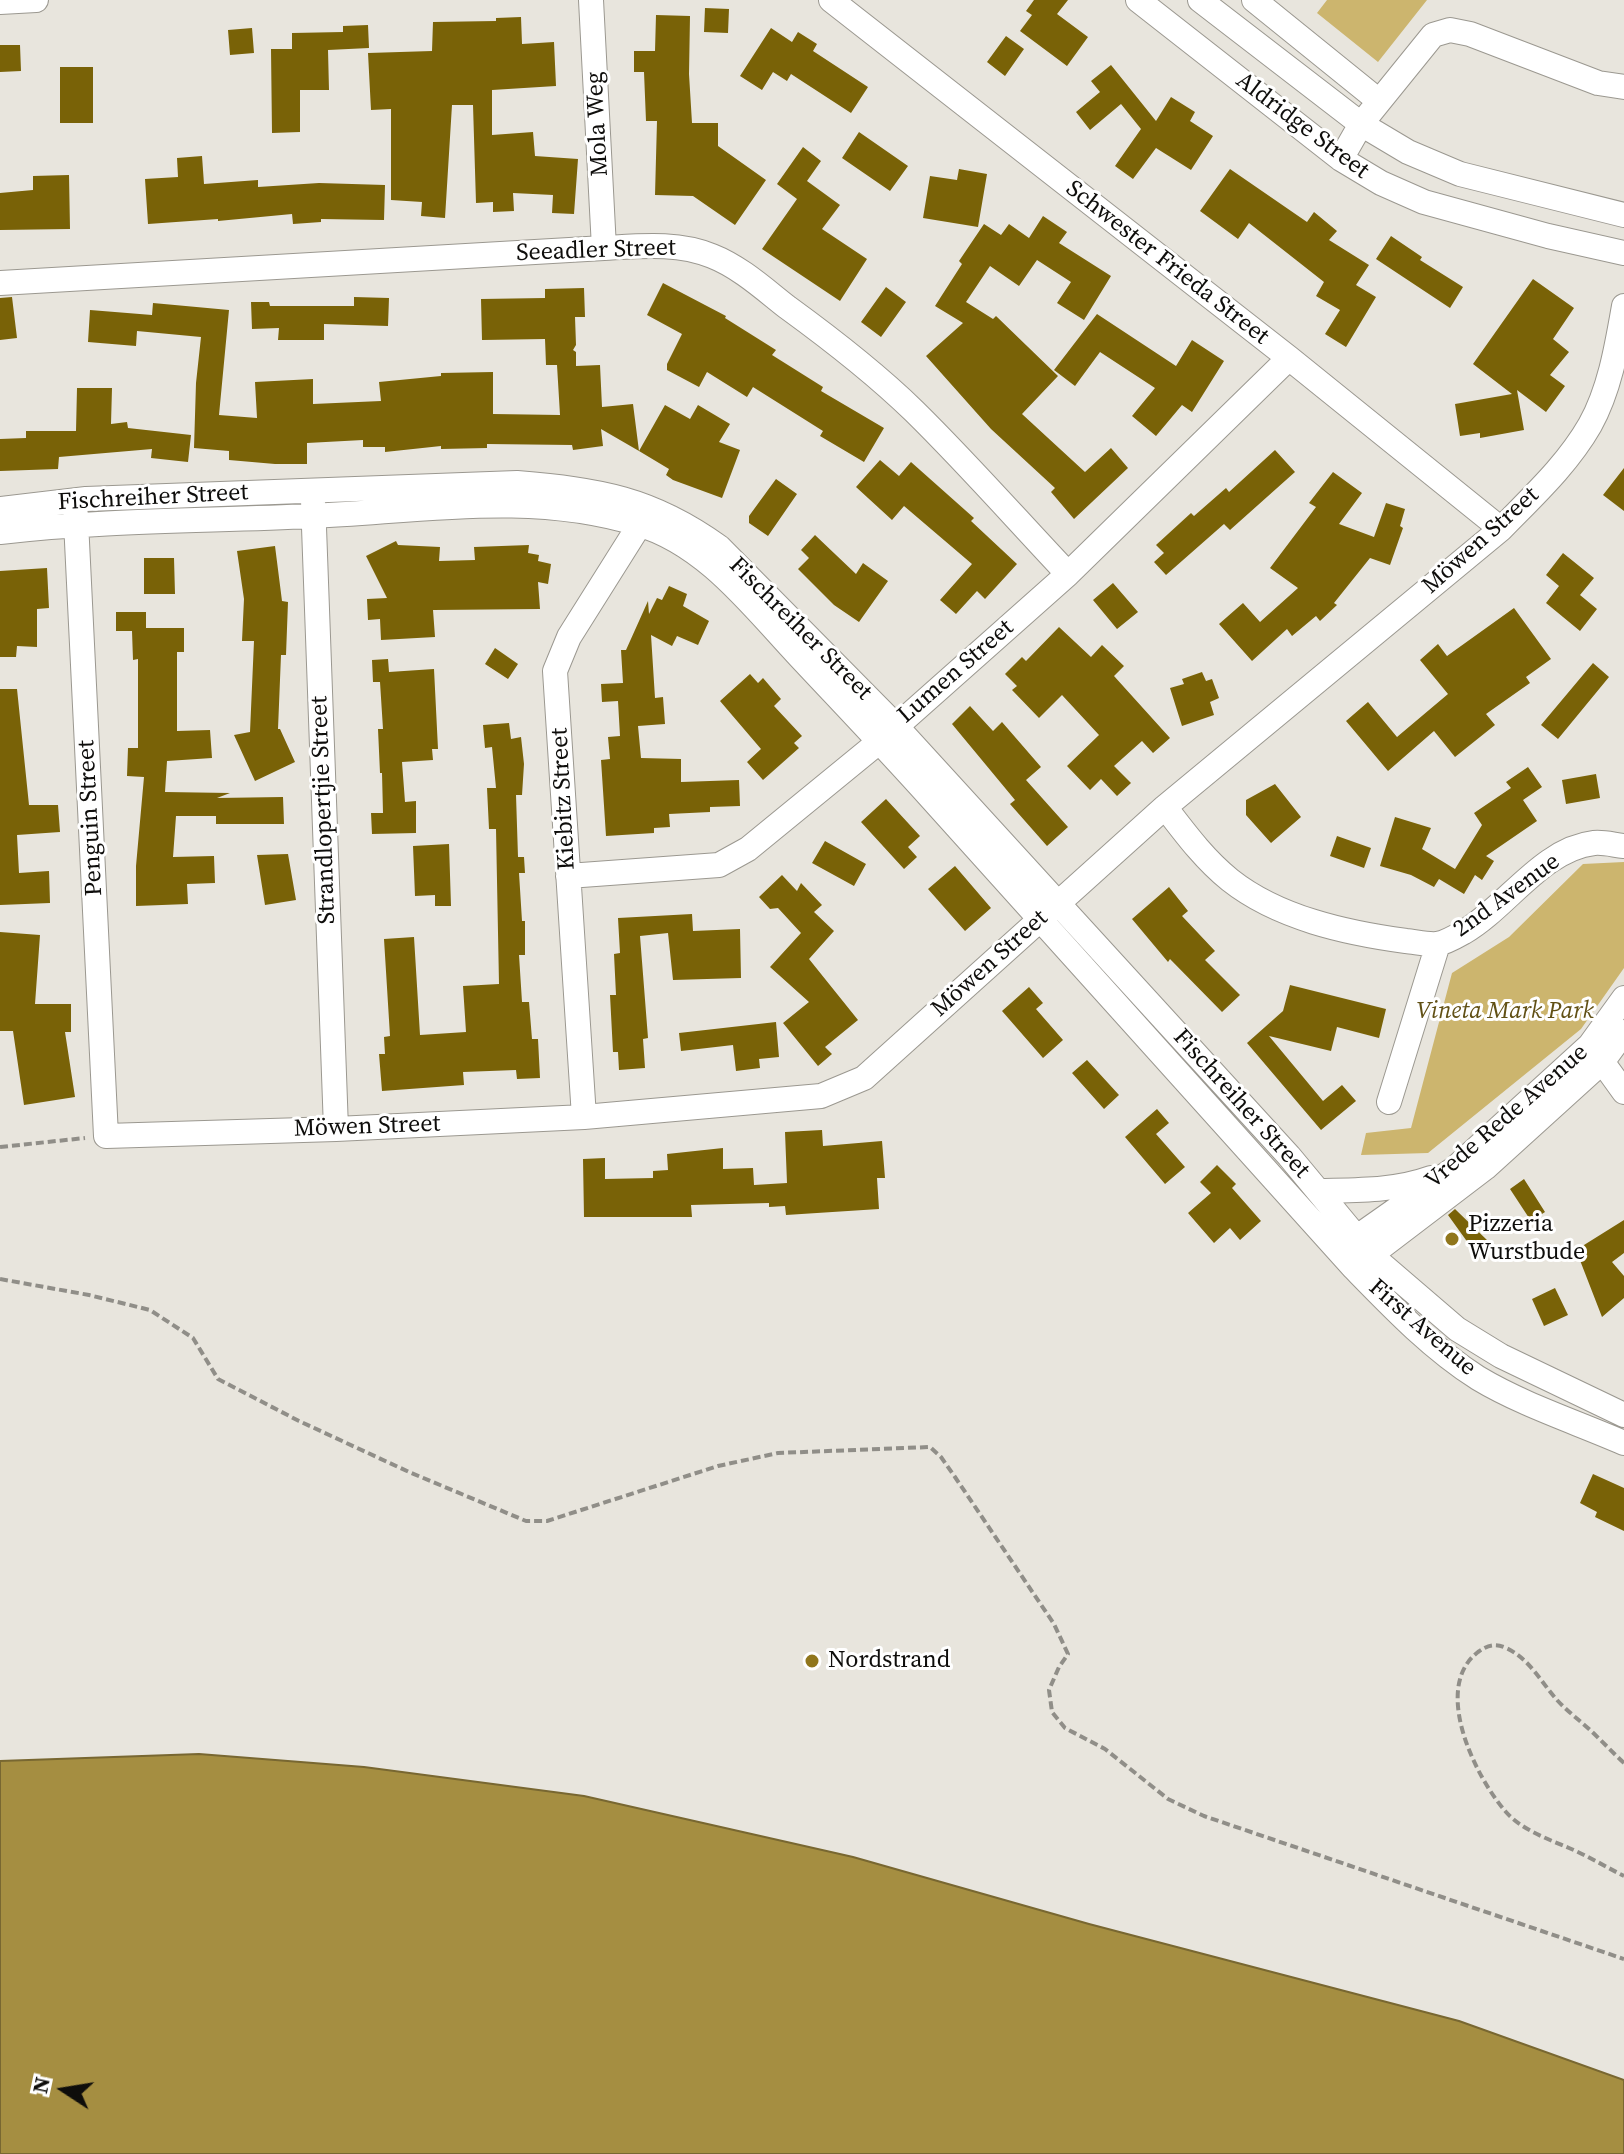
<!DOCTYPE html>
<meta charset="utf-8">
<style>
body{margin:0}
#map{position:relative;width:1624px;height:2154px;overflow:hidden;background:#e8e5dd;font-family:"Source Serif 4",serif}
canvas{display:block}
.north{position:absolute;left:24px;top:2050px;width:80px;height:80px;-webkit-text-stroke:6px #fff;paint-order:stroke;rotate:282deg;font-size:22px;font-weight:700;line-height:32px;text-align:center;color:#0e0d0b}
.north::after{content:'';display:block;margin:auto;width:28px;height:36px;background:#0e0d0b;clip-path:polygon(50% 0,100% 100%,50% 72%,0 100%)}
</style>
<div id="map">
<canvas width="1624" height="2154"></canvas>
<div class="north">N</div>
</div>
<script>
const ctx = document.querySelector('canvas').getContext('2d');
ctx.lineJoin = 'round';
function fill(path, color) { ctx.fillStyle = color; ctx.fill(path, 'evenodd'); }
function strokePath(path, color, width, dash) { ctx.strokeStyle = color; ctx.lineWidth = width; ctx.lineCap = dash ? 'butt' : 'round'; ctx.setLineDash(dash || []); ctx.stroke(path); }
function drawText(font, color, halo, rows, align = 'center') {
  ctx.font = font + ' "Source Serif 4",serif'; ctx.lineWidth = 6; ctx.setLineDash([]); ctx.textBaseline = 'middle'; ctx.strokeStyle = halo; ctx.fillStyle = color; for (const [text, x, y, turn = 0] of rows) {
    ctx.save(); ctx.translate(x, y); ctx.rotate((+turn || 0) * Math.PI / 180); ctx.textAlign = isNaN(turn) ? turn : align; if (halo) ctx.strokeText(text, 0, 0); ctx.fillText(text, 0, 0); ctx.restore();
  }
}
const green = new Path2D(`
 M1327,0H1427L1378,62L1317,13Z
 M1624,862V968L1581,1029L1428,1153L1361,1155L1366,1133L1411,1128L1452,973L1509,937L1583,864Z`);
const water = new Path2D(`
 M199,1754L364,1767L584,1796L853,1857L1089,1924L1459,2021L1624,2080V2154H0V1761Z`);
const building = new Path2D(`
 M1034,0H1068L1057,14L1088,37L1067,66L1020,31L1032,15L1026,11Z
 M705,8L729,9L728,33L704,32Z
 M656,15L690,16L689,74L692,123H718V146L766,180L735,225L693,196L655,195L657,121H646L644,72H634V51H655Z
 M521,17L522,44L554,42L556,86L492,90V135L533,132L535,156L578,159L574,214L552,213L553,195L513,193L514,211L493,212V202L476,203L473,105H452L445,218L421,216L422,202L391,200V109L371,110L368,53L432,51L433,22L496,21V18Z
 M368,25L369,48L328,50L329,90H300V132L272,133L271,49H292V33L343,32V26Z
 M252,28L254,53L230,55L228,30Z
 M771,28L792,42L798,32L817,44L813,51L868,87L851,113L791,74L787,81L773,72L762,90L740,76Z
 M1006,36L1024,49L1005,76L987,62Z
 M0,45H20L21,71L0,72Z
 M1111,65L1156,121L1171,97L1195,112L1190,121L1213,136L1191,170L1156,148L1133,179L1115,166L1141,129L1121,104L1090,130L1076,112L1100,92L1091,81Z
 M60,67H93V123H60Z
 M859,132L908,166L890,191L842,158Z
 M803,147L821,161L807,181L840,205L822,229L867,259L840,301L762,249L797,199L777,184Z
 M202,156L204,184L258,180V187L319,183L385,185L384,220L321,219V222L293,224L292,214L218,221V219L148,224L145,179L178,177L177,158Z
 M959,169L987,174L978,227L923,218L930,176L957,180Z
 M1230,169L1307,222L1314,212L1337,231L1329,240L1369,265L1356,285L1376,297L1346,347L1325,334L1340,310L1316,296L1324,282L1249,223L1238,239L1200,211Z
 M69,175L70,229L0,230V193L33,190V176Z
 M1043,216L1067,232L1059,243L1111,276L1084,320L1057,303L1071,282L1037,260L1019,286L990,266L966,302L993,319L996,316L1058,376L1022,414L1085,472L1111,448L1128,468L1074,519L1051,492L1055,488L991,429L926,356L963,323L935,306L962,264L959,261L984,224L1001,235L1009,224L1029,238Z
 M1391,236L1422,257L1420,260L1463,287L1450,308L1376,259Z
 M1533,279L1574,308L1553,339L1569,352L1550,375L1565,386L1546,412L1517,390L1524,430L1480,438V433L1460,436L1455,404L1512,394L1473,364Z
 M663,283L726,316L725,318L776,350L772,355L823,387L821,391L884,428L864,462L820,436L823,431L753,387L747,397L707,372L699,387L667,370V364L682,334L647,315Z
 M886,287L906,302L881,337L861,322Z
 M584,288L585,317H575L576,345L573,350L576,352V366L600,365L602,407L633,404L639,451L601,429L603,446L573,450L572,445L487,444V448L441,449V446L385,452V447H363V440L307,443V464H275L229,460V451L194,448L196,383L201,337L137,331L136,346L88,342L90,310L152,315L153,303L229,310L219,415L257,418L255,382L313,379V404L381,401L379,382L441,376V373L493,372V414L560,415L557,365H546L545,339L482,340L481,299L545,298V289Z
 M12,297L17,338L0,340V298Z
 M354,297L389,298L388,326L324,324V340H278L279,328L252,329L251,302H269L270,306H354Z
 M1097,314L1176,366L1192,340L1224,361L1192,412L1182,405L1156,436L1132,416L1155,388L1100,352L1075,386L1054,370Z
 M77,388H112L111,424L127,422L128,428L191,435L188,462L151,458L152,449L59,457L58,469L0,471V439L26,438V431H76Z
 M665,405L690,419L698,405L730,424L719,442L740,450L722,498L673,480L666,475L669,469L639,451Z
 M1275,450L1295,472L1230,530L1224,524L1166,575L1154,562L1164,553L1156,545L1191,513L1194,516L1226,488L1229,492Z
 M880,460L899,476L911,462L974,518L971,521L1017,564L985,599L977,591L956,614L940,600L972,564L904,506L892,520L856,487Z
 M1624,468V511L1603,495Z
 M1333,472L1362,493L1339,524L1374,537L1386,503L1405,509L1400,526L1403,528L1390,565L1370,558L1334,603L1337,605L1320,621L1316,616L1292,636L1287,629L1252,661L1219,624L1243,603L1260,622L1298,588L1270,568L1316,507L1309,503Z
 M776,479L797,494L768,536L749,523V516Z
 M815,535L856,574L863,563L888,581L859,622L834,605L798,569L809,558L801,550Z
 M396,541L398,545L440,547L439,561L475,560L474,547L529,545L528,553L539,555L538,561L551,564L548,584L538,582L540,609L433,610L435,637L381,640L380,619L368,620L367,599L387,598L366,556Z
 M275,546L282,601L288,602L286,655H281L278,729H280L295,762L255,781L234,735L250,732L254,641H242L244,599L237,551Z
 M1563,553L1594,578L1580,595L1597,609L1580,631L1546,603L1559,586L1546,575Z
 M144,558H174L175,594H144Z
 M47,568L49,608L37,609V647L17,646L16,657H0V571Z
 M1113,583L1138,612L1117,629L1093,600Z
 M669,586L687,594L683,606L709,621L698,645L677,636L672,646L651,635L655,698L663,697L665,724L638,726L641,758L681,759V782L739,780L740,806L710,807V812L669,814L670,827L654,828V833L606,836L601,760L610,759L608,737L620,736L618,701L602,702L601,684L623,683L621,650H626L648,601L649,614L657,598L662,600Z
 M1514,608L1551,659L1526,677L1530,683L1486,714L1495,725L1455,757L1434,731L1388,771L1346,721L1368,702L1397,737L1448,694L1420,660L1438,644L1447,656Z
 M116,612H146V628H184V652H177V731L210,730L212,758L167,761L165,792L230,793L217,798L283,797L284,824H216V816H176L173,857L214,856L215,883L187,884L188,904L136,906V866L144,777L127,776L128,748H138V659L133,660L132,631H116Z
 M1059,627L1091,657L1102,645L1124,666L1114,676L1170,738L1153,753L1142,741L1114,766L1131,783L1117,796L1101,779L1090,790L1067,766L1099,735L1062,695L1039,718L1012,690L1017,686L1005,674L1022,657L1026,661Z
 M495,648L518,664L508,679L485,664Z
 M388,659L389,672L434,669L438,749H432L433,760L402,762L405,802L416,801V833L372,834L371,813H383L382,773H380L378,729H383L380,682H373L372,660Z
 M1593,663L1609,677L1558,739L1541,725Z
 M1202,672L1206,681L1212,679L1219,698L1210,702L1214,715L1182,726L1170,688L1184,684L1182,679Z
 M750,674L758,683L763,678L781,699L774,706L802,736L794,743L799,748L763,780L747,762L761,749L720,701Z
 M0,689H17L29,805H58L60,832L17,835L19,873L49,871L50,903L0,905Z
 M970,706L993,731L1002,722L1041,767L1026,780L1068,827L1047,846L1010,804L1015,800L952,724Z
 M509,723L511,739L521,737L524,764L522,795H516L518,857H524L525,873H519L522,921H525V955H519L522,1002H529L532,1039H538L540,1078L517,1079L516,1070L463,1072L464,1085L382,1091L379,1054H385L384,1037L390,1036L384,939L414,937L420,1035L466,1032L463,986L499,984L496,829H489L487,788H496L492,747L485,748L483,725Z
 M1528,767L1542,787L1523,800L1537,821L1486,856L1494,861L1482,880L1475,875L1464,894L1439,879L1434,887L1411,875L1380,866L1395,817L1431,828L1422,849L1455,869L1482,825L1474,813L1511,788L1506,782Z
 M1596,774L1600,798L1566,804L1562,780Z
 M1275,784L1301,817L1271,843L1246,815V800Z
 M886,799L920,836L908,847L917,857L904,869L861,822Z
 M1337,836L1371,848L1364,868L1330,856Z
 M825,841L866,864L854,886L812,863Z
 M449,844L451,906H435V895L415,896L413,846Z
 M288,854L296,900L265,905L257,855Z
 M955,866L991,908L965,931L928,889Z
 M782,875L797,891L801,883L822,905L814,912L834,931L809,959L858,1020L825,1047L832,1054L818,1066L783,1023L809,1002L770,967L801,933L778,908L770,909L759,897Z
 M1169,887L1188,911L1182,916L1215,951L1205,960L1240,995L1222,1012L1170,959L1168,962L1132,919Z
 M692,914L693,931L740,929L741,978L673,980L668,933L640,936L648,1038L643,1039L645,1068L619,1070L618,1052H613L610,995H616L614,954L620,953L618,918Z
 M0,932L40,935L35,1004H71V1032H65L75,1097L24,1105L13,1031H0Z
 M1290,985L1386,1009L1379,1038L1337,1027L1331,1051L1269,1036L1323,1101L1342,1085L1356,1101L1321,1130L1247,1043L1283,1011Z
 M1029,987L1043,1003L1036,1009L1063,1040L1043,1058L1002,1011Z
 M776,1022L779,1057L759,1059L760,1068L736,1071L733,1045L681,1051L679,1033Z
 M1087,1060L1119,1095L1104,1109L1072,1073Z
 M1157,1109L1169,1123L1156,1134L1185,1167L1165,1184L1125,1137Z
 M822,1130L823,1146L882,1141L885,1178H877L879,1209L786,1215L785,1206L769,1207V1203L691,1205L692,1217H584L583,1159L605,1158V1179L653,1178V1171L668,1170L667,1154L723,1148V1169L753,1168L754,1185L787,1183L785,1132Z
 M1217,1165L1236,1184L1232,1188L1261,1221L1240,1240L1230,1228L1214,1243L1188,1213L1211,1193L1200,1182Z
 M1524,1179L1545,1212L1531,1221L1510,1189Z
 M1455,1209L1489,1242L1476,1254L1448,1215Z
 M1624,1220V1253L1612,1262L1624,1276V1298L1602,1317L1576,1250Z
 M1555,1288L1568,1315L1544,1326L1532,1299Z
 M1593,1474L1624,1488V1531L1595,1517L1597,1512L1580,1503Z`);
const path = new Path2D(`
 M0,1147L85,1138
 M0,1279L89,1295L150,1310L193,1338L218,1379L299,1421L409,1472L526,1521H547L718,1466L778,1453L930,1447L941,1457L955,1477L1054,1624L1068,1654L1059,1667L1049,1690L1052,1712L1065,1728L1105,1749L1168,1799L1204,1816L1624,1959
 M1624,1763C1612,1752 1601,1740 1589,1729C1578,1719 1567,1711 1557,1700C1541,1682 1529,1658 1506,1648C1495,1643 1488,1645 1478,1652C1431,1688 1476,1778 1506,1812C1522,1830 1548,1839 1569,1848C1588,1856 1606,1867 1624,1876`);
const minor = new Path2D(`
 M591,0L604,248
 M831,0L1289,358L1501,529
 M1138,0L1341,159L1381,183L1424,202L1548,236L1624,253
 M1200,0L1361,124L1408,152L1460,174L1624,215
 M1254,0L1379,101
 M0,2L36,0
 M1341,159L1361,124L1433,35L1450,30L1470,34L1598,83L1624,87
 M0,283L604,248C641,246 678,242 712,256C740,267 764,289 787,307C831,339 875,373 914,411C967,463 1017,520 1068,574
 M313,500L336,1129
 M75,501L106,1136L336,1129L584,1117L821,1096L864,1078L1165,807L1501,529C1533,496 1567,465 1590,425C1610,389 1617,346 1624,306
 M0,509L86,499L517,483C599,490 651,498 719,547L896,726L1289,1156L1372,1256L1457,1329L1501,1356L1624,1415
 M0,532C104,520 207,521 311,516C421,511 531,491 638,524C706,544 752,606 799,656C843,703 888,750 931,798C1072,954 1213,1111 1354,1268C1392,1307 1431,1348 1478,1378C1523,1405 1576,1422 1624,1443
 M1165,807C1185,833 1204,859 1230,880C1278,918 1346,933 1406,941C1416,942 1428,945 1437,944C1445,943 1457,936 1464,932C1507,907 1542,849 1594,843C1604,842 1614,845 1624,846
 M568,876L719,865L748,849L880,741L1068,574L1289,358
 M1593,1049L1624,1092
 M1389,1102L1438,944
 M584,1117L555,671L569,637L647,513
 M1319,1191C1357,1190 1395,1191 1431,1178
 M1343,1247L1454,1169L1590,1045L1624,998
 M1359,1264L1485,1168L1603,1061L1624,1032`);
const markers = [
 [1452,1239,8,"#90761c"],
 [812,1661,8,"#90761c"]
];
const streetNames = [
 ["Mola Weg",598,124,-93],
 ["Aldridge Street",1302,126,37],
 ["Seeadler Street",596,251,-2],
 ["Schwester Frieda Street",1167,263,38],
 ["Fischreiher Street",153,498,-3],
 ["Möwen Street",1481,541,-42],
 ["Fischreiher Street",800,629,45],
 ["Lumen Street",956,672,-41],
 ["Kiebitz Street",564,799,-93],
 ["Strandlopertjie Street",324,810,-92],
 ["Penguin Street",91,818,-93],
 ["2nd Avenue",1507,896,-36],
 ["Möwen Street",990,964,-42],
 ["Fischreiher Street",1241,1104,48],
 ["Vrede Rede Avenue",1507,1117,-41],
 ["Möwen Street",367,1127,-2],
 ["First Avenue",1422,1328,41]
];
const parkNames = [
 ["Vineta Mark Park",1505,1012]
];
const poiNames = [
 ["Pizzeria",1468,1225],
 ["Wurstbude",1468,1253],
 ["Nordstrand",828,1661]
];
fill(green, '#ccb56e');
fill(water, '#a58e41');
strokePath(water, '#786731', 2);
fill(building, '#796207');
strokePath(minor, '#9b9890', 26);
strokePath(path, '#908e88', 4, [8, 4]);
strokePath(minor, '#fff', 24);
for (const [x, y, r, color] of markers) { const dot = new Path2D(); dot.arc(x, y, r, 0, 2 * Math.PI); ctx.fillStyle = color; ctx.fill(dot); strokePath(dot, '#fff', 3); }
drawText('24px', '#0e0d0b', '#fff', streetNames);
drawText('italic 24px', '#615015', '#fff', parkNames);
drawText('24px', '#0e0d0b', '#fff', poiNames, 'left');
</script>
